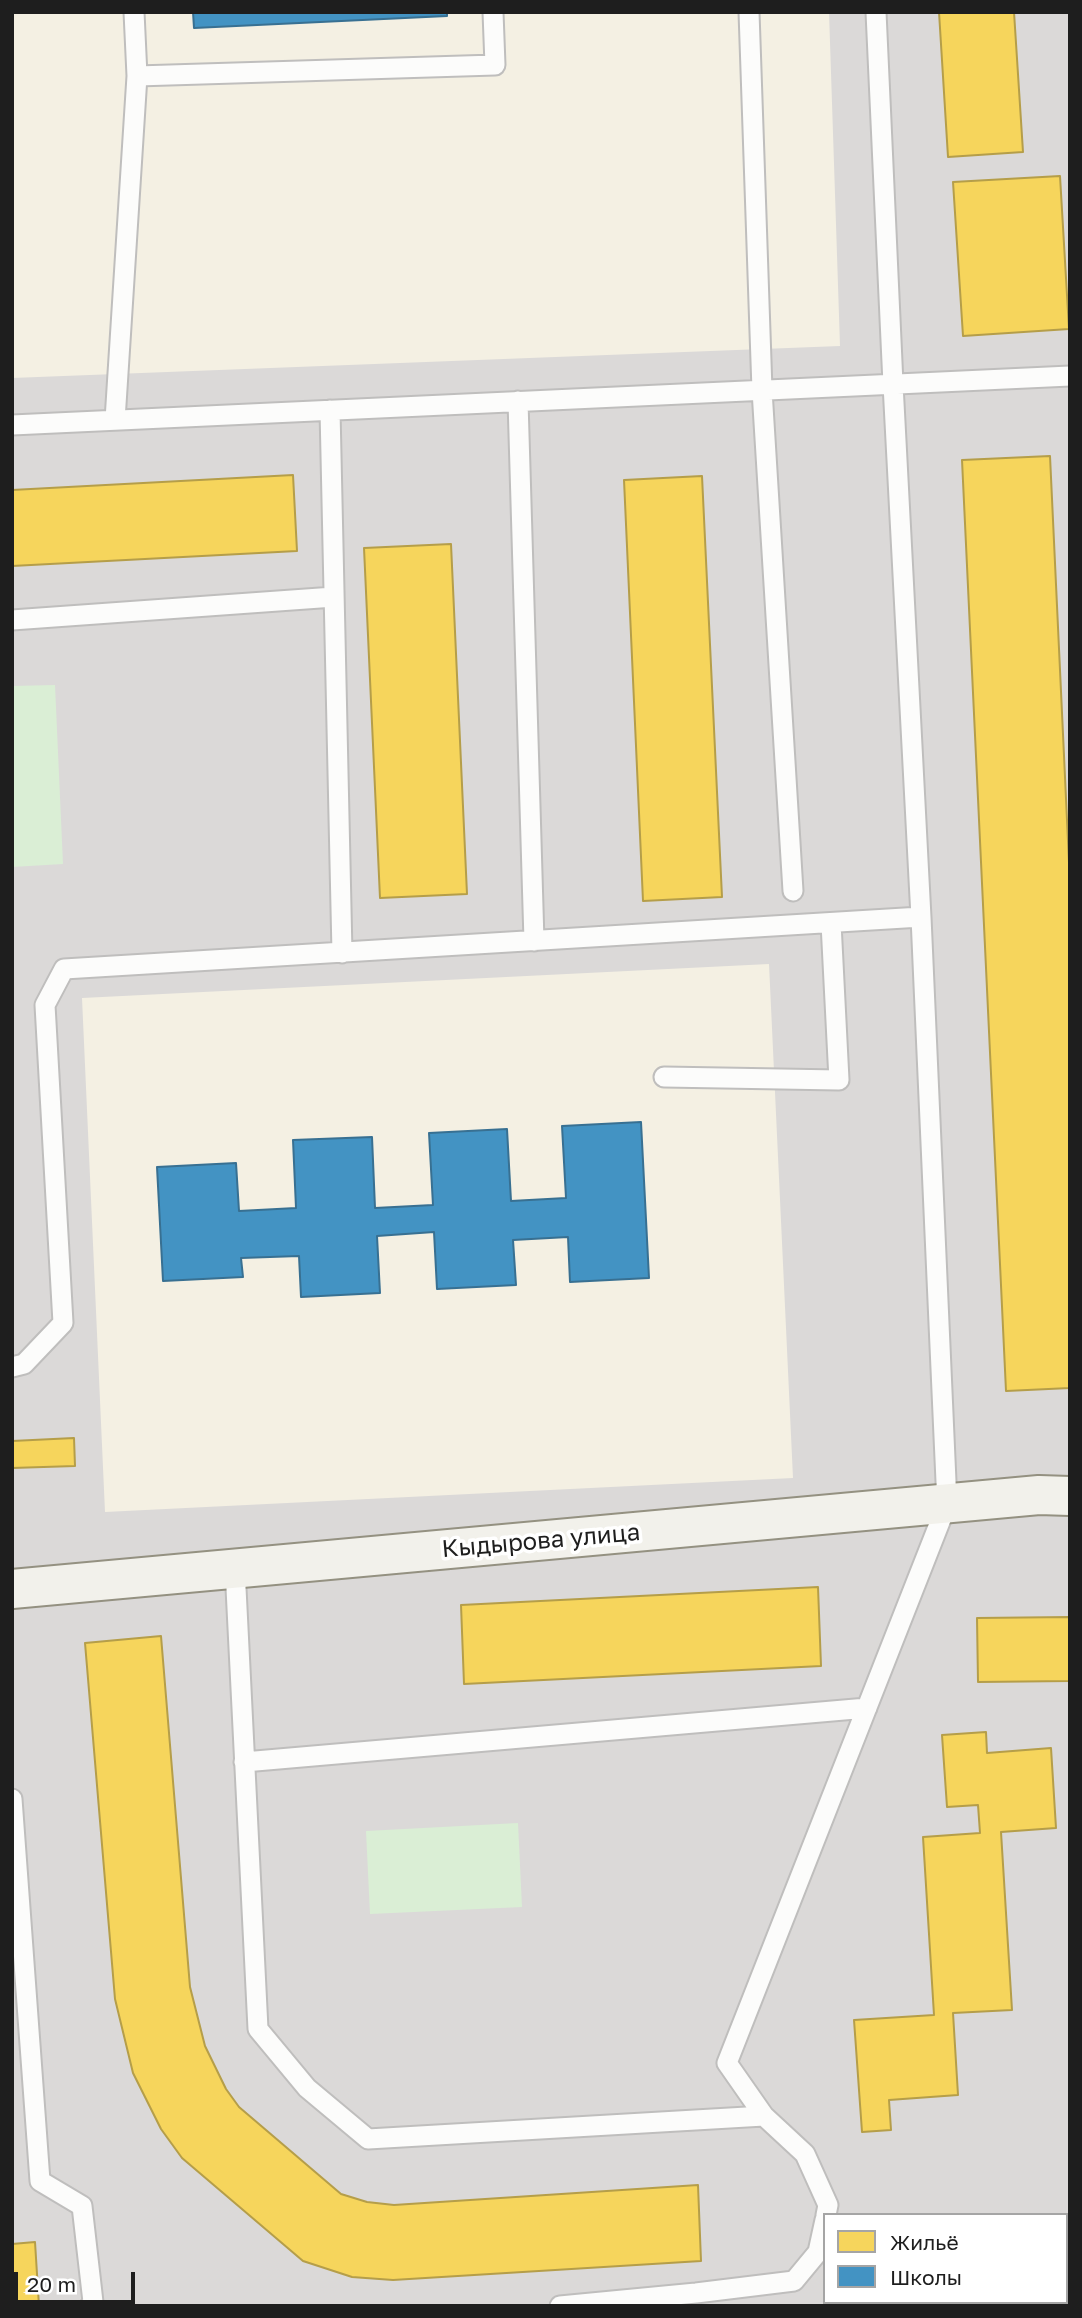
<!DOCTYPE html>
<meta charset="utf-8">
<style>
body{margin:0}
#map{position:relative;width:1082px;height:2318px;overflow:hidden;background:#ece9e7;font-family:"Golos Text",sans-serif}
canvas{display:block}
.frame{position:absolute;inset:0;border:14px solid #1e1e1e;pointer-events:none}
.legend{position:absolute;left:823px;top:2213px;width:245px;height:91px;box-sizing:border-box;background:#fff;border:2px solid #a5a5a5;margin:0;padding:9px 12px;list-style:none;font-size:21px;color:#1e1e1e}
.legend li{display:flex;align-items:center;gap:14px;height:35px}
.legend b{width:35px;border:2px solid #a5a5a5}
.scale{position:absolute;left:14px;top:2272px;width:121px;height:32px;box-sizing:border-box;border:4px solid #1e1e1e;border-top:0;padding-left:9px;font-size:21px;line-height:24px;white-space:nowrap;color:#1e1e1e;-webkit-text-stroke:5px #fff;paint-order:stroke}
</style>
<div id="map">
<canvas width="1082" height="2318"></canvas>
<div class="frame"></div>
<ul class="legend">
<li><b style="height:19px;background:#f6d55c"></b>Жильё</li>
<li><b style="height:19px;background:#4393c3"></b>Школы</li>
</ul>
<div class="scale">20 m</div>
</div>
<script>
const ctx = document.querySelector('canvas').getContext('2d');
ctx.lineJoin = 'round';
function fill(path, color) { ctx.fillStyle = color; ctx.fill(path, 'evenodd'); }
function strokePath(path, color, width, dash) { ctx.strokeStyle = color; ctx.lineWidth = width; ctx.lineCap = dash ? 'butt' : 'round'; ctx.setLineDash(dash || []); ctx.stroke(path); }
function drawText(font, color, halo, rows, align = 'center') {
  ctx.font = font + ' "Golos Text",sans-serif'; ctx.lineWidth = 7; ctx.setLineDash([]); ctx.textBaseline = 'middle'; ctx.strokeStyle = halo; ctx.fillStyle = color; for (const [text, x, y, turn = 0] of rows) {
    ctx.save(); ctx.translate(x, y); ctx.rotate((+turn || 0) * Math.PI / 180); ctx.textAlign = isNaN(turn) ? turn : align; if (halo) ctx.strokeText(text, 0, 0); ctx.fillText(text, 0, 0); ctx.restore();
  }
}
const residential = new Path2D(`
 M12,12H1070V2306H12ZM825,2215H1066V2302H825Z`);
const education = new Path2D(`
 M12,12H829L840,346L12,378Z
 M769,964L793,1478L105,1512L82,998Z`);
const park = new Path2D(`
 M55,685L63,864L12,867V686Z
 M518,1823L522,1907L370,1914L366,1831Z`);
const homes = new Path2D(`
 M939,12H1014L1023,152L948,157Z
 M1060,176L1069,329L963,336L953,182Z
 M1050,456L1070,884V1388L1006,1391L962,460Z
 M293,475L297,551L12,566V490Z
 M702,476L722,897L643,901L624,480Z
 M451,544L467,894L380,898L364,548Z
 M74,1438L75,1466L12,1468V1441Z
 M818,1587L821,1666L464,1684L461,1605Z
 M1070,1617V1681L978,1682L977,1618Z
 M161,1636L190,1987L205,2046L226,2089L239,2107L341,2194L367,2202L394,2205L698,2185L701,2261L393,2280L352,2277L303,2261L182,2158L161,2129L133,2073L115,1999L85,1643Z
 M986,1732L987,1753L1051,1748L1056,1828L1001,1832L1012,2010L953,2013L958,2095L889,2100L891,2130L862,2132L854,2020L934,2015L923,1837L980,1833L978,1805L947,1807L942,1735Z
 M35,2242L39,2306H12V2244Z`);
const schools = new Path2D(`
 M193,12H447V16L194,28Z
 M641,1122L649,1278L570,1282L568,1237L513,1240L516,1285L437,1289L434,1232L377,1236L380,1293L301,1297L299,1256L241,1258L243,1277L163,1281L157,1167L236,1163L239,1211L296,1208L293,1140L372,1137L375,1208L433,1205L429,1133L507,1129L511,1201L566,1198L562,1126Z`);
const lane = new Path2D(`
 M749,12L762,390L793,891
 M876,12L893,384L921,917
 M137,76L495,65L493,12
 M518,401L534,941
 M330,410L342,953
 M115,420L137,76L134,12
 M12,425L1070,376
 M12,620L334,597
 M664,1077L839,1080L831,923
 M12,1367L24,1364L63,1323L45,1005L64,969L921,917L947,1504L727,2063L764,2116L805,2154L828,2205L826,2215
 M235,1568L258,2029L307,2088L368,2139L764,2116
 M244,1762L867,1708
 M12,1799L40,2181L82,2206L93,2302L90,2306
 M560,2306L696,2293L794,2281L818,2252L825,2220`);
const secondary = new Path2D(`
 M12,1589L1039,1495L1070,1496`);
const streetNames = [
 ["Кыдырова улица",541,1541,-5]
];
fill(residential, '#dbd9d8');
fill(education, '#f4f0e3');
fill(park, '#daeed5');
fill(homes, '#f6d55c');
strokePath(homes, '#b59e49', 2);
fill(schools, '#4393c3');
strokePath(schools, '#387092', 2);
strokePath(lane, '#bfbebd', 23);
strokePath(secondary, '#949181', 42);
strokePath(lane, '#fcfcfb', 19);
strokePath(secondary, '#f2f1eb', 38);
drawText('24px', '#1e1e1e', '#fff', streetNames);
</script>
